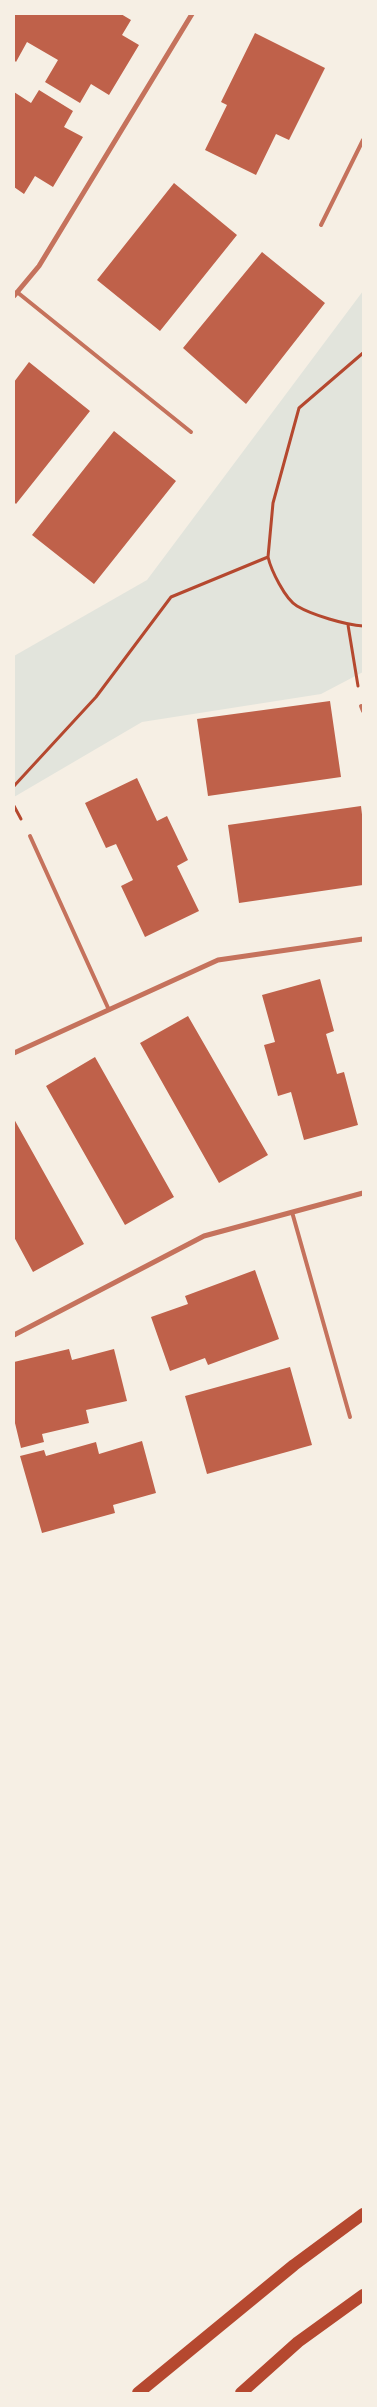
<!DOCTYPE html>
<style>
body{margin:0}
#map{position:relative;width:377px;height:2407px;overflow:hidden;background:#f6efe4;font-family:Arial,sans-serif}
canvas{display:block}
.frame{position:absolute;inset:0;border:15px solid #f6efe4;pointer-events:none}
</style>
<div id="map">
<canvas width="377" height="2407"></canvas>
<div class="frame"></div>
</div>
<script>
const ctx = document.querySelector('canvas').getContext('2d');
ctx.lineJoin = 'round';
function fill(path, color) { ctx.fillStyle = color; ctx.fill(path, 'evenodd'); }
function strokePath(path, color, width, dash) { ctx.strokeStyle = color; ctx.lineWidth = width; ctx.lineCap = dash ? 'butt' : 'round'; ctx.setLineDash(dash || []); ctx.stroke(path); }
const green = new Path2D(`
 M363,291V672L321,694L142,722L14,797V656L147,580Z`);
const building = new Path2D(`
 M14,14H121L131,20L122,35L139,45L109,95L91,84L80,103L45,82L58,60L27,42L16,62L14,60Z
 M255,33L325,68L289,140L276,134L256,175L205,150L227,105L221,102Z
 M39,90L73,111L64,127L83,137L53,187L35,176L24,194L14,187V92L31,103Z
 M174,183L237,235L160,331L97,280Z
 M262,252L325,303L246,404L183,348Z
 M29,362L90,411L16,504L14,502V382Z
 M114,431L176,481L94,584L32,535Z
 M330,701L341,777L208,796L197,719Z
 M137,778L157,821L167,816L188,860L177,866L199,911L145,937L121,886L133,880L116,844L106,848L85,803Z
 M361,806L363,823V885L239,903L228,825Z
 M320,979L334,1031L326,1034L337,1074L344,1072L358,1125L304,1140L291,1092L278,1096L264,1045L275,1042L262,995Z
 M188,1016L268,1155L219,1183L140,1043Z
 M95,1057L174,1197L125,1225L46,1086Z
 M14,1119L84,1244L33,1272L14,1237Z
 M255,1270L279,1339L208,1365L205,1358L170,1371L151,1317L188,1304L185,1296Z
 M69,1349L72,1360L114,1349L127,1401L86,1410L89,1423L42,1434L44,1442L21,1448L14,1419V1362Z
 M290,1367L312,1445L207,1474L185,1396Z
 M142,1441L156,1493L113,1505L115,1513L42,1533L20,1456L44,1450L46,1456L96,1442L99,1454Z`);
const path = new Path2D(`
 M268,557C271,570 285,599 297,606C312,615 346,625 363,626
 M348,625L358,686
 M14,786L96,697L171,597L268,557L273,503L299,408L363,353
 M14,806L21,819`);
const service = new Path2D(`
 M321,225L363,140
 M17,292L191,432
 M361,706L363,711
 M30,836L109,1010
 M292,1212L350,1417`);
const minor = new Path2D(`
 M14,296L39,266L192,14
 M14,1053L218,960L363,939
 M14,1335L204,1236L363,1193`);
const primary = new Path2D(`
 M138,2393L294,2265L363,2214
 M241,2393L298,2342L363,2295`);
fill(green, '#e2e4dc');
fill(building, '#bf614a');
strokePath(path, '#b5482f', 3);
strokePath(service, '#c5725c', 4);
strokePath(minor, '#c5725c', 5);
strokePath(primary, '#b5482f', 12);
</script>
